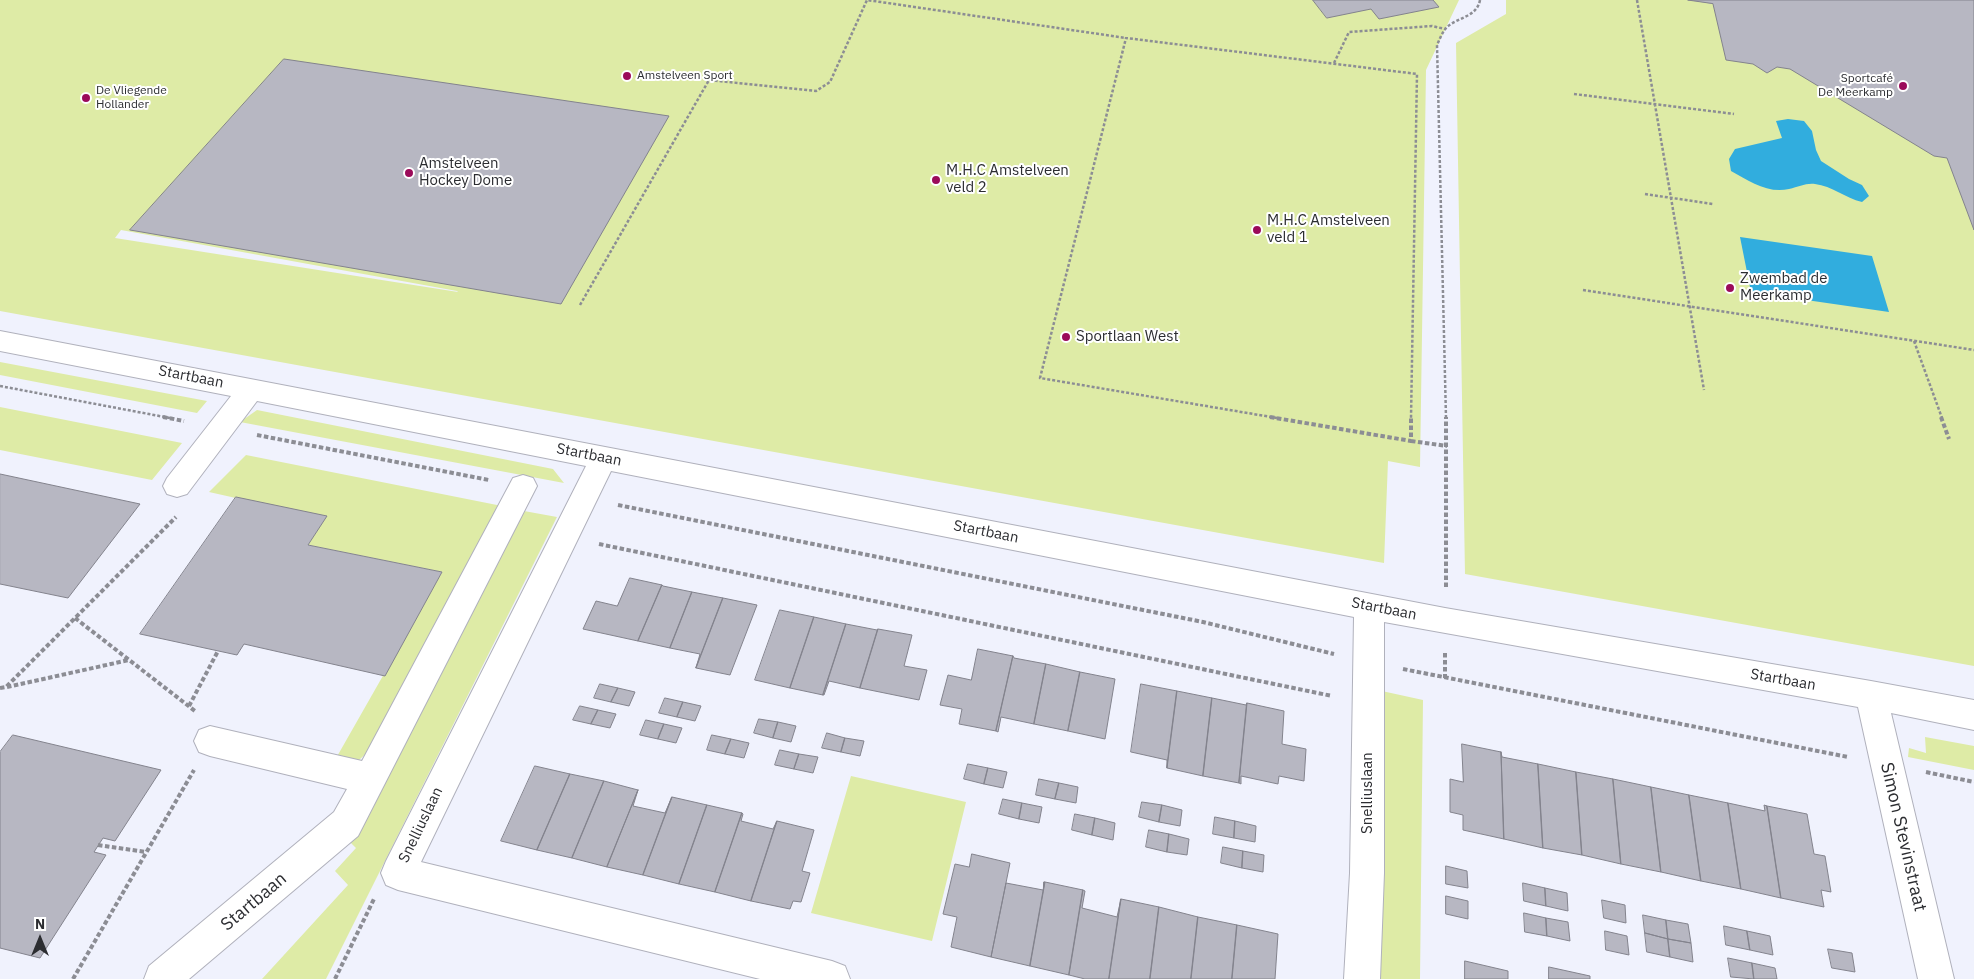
<!DOCTYPE html>
<meta charset="utf-8">
<style>
body{margin:0}
#map{position:relative;width:1974px;height:979px;overflow:hidden;background:#f0f2fd;font-family:"IBM Plex Sans",sans-serif}
canvas{display:block}
.north{position:absolute;left:15px;top:914px;width:50px;height:50px;-webkit-text-stroke:4px #fff;paint-order:stroke;rotate:0deg;font-size:14px;font-weight:700;line-height:20px;text-align:center;color:#2c2d31}
.north::after{content:'';display:block;margin:auto;width:18px;height:22px;background:#2c2d31;clip-path:polygon(50% 0,100% 100%,50% 72%,0 100%)}
</style>
<div id="map">
<canvas width="1974" height="979"></canvas>
<div class="north">N</div>
</div>
<script>
const ctx = document.querySelector('canvas').getContext('2d');
ctx.lineJoin = 'round';
function fill(path, color) { ctx.fillStyle = color; ctx.fill(path, 'evenodd'); }
function strokePath(path, color, width, dash) { ctx.strokeStyle = color; ctx.lineWidth = width; ctx.lineCap = dash ? 'butt' : 'round'; ctx.setLineDash(dash || []); ctx.stroke(path); }
function drawText(font, color, halo, rows, align = 'center') {
  ctx.font = font + ' "IBM Plex Sans",sans-serif'; ctx.lineWidth = 4; ctx.setLineDash([]); ctx.textBaseline = 'middle'; ctx.strokeStyle = halo; ctx.fillStyle = color; for (const [text, x, y, turn = 0] of rows) {
    ctx.save(); ctx.translate(x, y); ctx.rotate((+turn || 0) * Math.PI / 180); ctx.textAlign = isNaN(turn) ? turn : align; if (halo) ctx.strokeText(text, 0, 0); ctx.fillText(text, 0, 0); ctx.restore();
  }
}
const green = new Path2D(`
 M0,0H1459L1426,70L1420,467L1388,461L1384,563L0,311ZM121,230L457,291L458,292L115,238Z
 M1506,0H1974V666L1465,574L1456,43L1506,14Z
 M0,362L207,401L197,413L0,375Z
 M0,407L182,443L152,480L0,450Z
 M257,410L553,469L564,483L240,422Z
 M246,455L502,506L370,750L359,760H335L442,572L308,545L325,518L209,492Z
 M524,511L557,517L326,979H262L348,885L335,871L356,848L345,837Z
 M1359,686L1423,700L1420,979H1345Z
 M1925,737L1974,746V770L1908,757L1909,748L1926,753Z
 M851,776L966,802L932,941L811,913Z`);
const water = new Path2D(`
 M1788,119L1804,121L1812,131L1816,150L1821,161L1849,179L1862,185L1869,196L1862,202C1845,198 1832,186 1815,184C1805,183 1799,187 1789,189C1768,194 1749,181 1731,171L1729,159L1735,149L1782,138L1776,121Z
 M1740,237L1872,256L1889,312L1751,292Z`);
const building = new Path2D(`
 M1313,0H1433L1439,7L1379,19L1371,9L1327,18Z
 M1688,0H1974V230L1947,158L1934,156L1790,69L1777,67L1767,73L1753,64L1726,60L1713,4Z
 M284,59L669,116L561,304L130,230Z
 M0,474L140,504L68,598L0,584Z
 M236,497L327,516L308,545L442,572L385,676L244,644L237,655L140,634Z
 M630,578L662,585L638,641L583,629L596,601L617,606Z
 M662,585L663,586L692,592L670,648L638,641Z
 M692,592L723,598L696,668L700,654L670,648Z
 M723,598L757,605L730,675L696,668Z
 M780,610L814,617L790,688L755,680Z
 M814,617L846,624L823,695L790,688Z
 M846,624L877,630L878,629L860,688L829,681L824,695H823Z
 M878,629L912,635L904,666L927,670L919,700L860,688Z
 M978,649L1013,656L996,731L959,724L962,709L940,705L948,675L971,680Z
 M1013,656L1014,658L1046,664L1034,724L1001,717L998,732L996,731Z
 M1046,664L1080,672L1068,731L1034,724Z
 M1080,672L1115,679L1105,739L1068,731Z
 M600,684L618,688L611,702L594,698Z
 M1141,684L1177,691L1167,768V760L1131,752Z
 M618,688L635,692L629,706L611,702Z
 M1177,691L1212,698L1203,776L1167,768Z
 M665,698L683,702L677,717L659,713Z
 M1212,698L1246,705L1247,703L1239,783L1203,776Z
 M683,702L701,706L695,721L677,717Z
 M1247,703L1284,711L1282,744L1306,749L1304,781L1279,776L1278,784L1241,776V784L1239,783Z
 M580,706L598,710L591,724L573,720Z
 M598,710L616,714L610,728L591,724Z
 M759,719L778,722L773,738L754,733Z
 M646,720L664,724L658,739L640,735Z
 M778,722L796,726L791,742L773,738Z
 M664,724L682,728L676,743L658,739Z
 M827,733L845,738L841,752L822,748Z
 M13,735L161,770L115,841L103,838L94,852L106,855L40,958L0,948V752Z
 M712,735L731,739L725,754L707,750Z
 M845,738L864,741L860,756L841,752Z
 M731,739L749,743L744,758L725,754Z
 M1462,744L1501,752L1504,839L1463,830V815L1450,812V779L1463,782Z
 M780,750L799,754L794,769L775,765Z
 M1501,752L1502,757L1538,764L1543,848L1504,839Z
 M799,754L818,757L813,773L794,769Z
 M968,764L988,768L984,784L964,779Z
 M1538,764L1576,772L1582,855L1543,848Z
 M535,766L570,774L537,850L501,841Z
 M988,768L1007,772L1003,788L984,784Z
 M1576,772L1613,779L1621,864L1582,855Z
 M570,774L604,781L572,858L537,850Z
 M1039,779L1059,783L1055,799L1036,795Z
 M1613,779L1651,787L1661,872L1621,864Z
 M604,781L638,790L607,867L572,858Z
 M1059,783L1078,787L1076,803L1055,799Z
 M1651,787L1689,795L1701,881L1661,872Z
 M638,790L633,806L665,813L672,797L643,875L607,867Z
 M1689,795L1728,803L1741,889L1701,881Z
 M672,797L707,805L679,884L643,875Z
 M1003,799L1022,803L1019,819L999,814Z
 M1142,802L1162,805L1159,822L1139,817Z
 M1022,803L1042,807L1039,823L1019,819Z
 M1728,803L1765,811L1764,805L1767,806L1781,898L1741,889Z
 M707,805L742,813L715,892L679,884Z
 M1162,805L1182,810L1180,826L1159,822Z
 M1767,806L1807,814L1814,854L1825,856L1831,892L1821,890L1824,907L1781,898Z
 M742,813L743,814L741,821L773,829L777,821L751,901L715,892Z
 M1075,814L1095,818L1092,835L1072,830Z
 M1215,817L1235,821L1234,838L1213,834Z
 M1095,818L1115,823L1113,840L1092,835Z
 M777,821L814,830L802,871L810,873L801,902L793,901L790,909L751,901Z
 M1235,821L1256,826L1255,842L1234,838Z
 M1149,830L1169,834L1167,852L1146,847Z
 M1169,834L1189,839L1187,855L1167,852Z
 M1223,847L1243,851L1242,868L1221,863Z
 M1243,851L1264,855L1263,872L1242,868Z
 M972,854L1010,863L991,957L951,947L957,917L943,914L955,864L969,867Z
 M1446,866L1467,871L1468,888L1446,884Z
 M1044,882H1045L1030,966L991,957L1006,883L1043,890Z
 M1045,882L1083,890L1069,975L1030,966Z
 M1523,883L1545,888L1546,906L1524,901Z
 M1545,888L1567,893L1568,911L1546,906Z
 M1083,890L1085,891L1082,908L1117,917L1121,899L1109,979H1085L1069,975Z
 M1446,896L1468,901V919L1446,914Z
 M1121,899L1159,907L1150,979H1109Z
 M1602,900L1625,905L1626,923L1604,918Z
 M1159,907L1198,917L1191,979H1150Z
 M1524,913L1546,918L1547,936L1525,932Z
 M1643,915L1666,920L1668,939L1645,933Z
 M1198,917L1237,925L1232,979H1191Z
 M1546,918L1568,922L1570,941L1547,936Z
 M1666,920L1688,924L1691,943L1668,939Z
 M1237,925L1278,934L1275,979H1232Z
 M1724,926L1747,931L1750,950L1726,945Z
 M1605,931L1627,936L1629,955L1606,950Z
 M1747,931L1770,936L1773,955L1750,950Z
 M1645,933L1668,939L1670,957L1647,952Z
 M1668,939L1691,943L1693,962L1670,957Z
 M1828,949L1852,953L1855,972L1832,968Z
 M1728,958L1752,963L1754,979L1731,977Z
 M1465,961L1508,971V979H1465Z
 M1752,963L1775,968L1777,979H1754Z
 M1549,967L1590,976V979H1549Z`);
const pathFar1 = new Path2D(`
 M1637,0L1704,390
 M1334,63L1349,32L1432,26L1445,29
 M1574,94L1734,114
 M1645,194L1713,204
 M1583,290L1974,350
 M580,305L709,80L816,91L830,82L867,0L1126,38
 M1914,341L1942,418
 M0,386L170,418
 M1277,418L1040,378L1126,38L1417,74L1411,418
 M1446,418L1437,45C1440,39 1442,32 1447,27C1458,17 1477,17 1480,0`);
const path = new Path2D(`
 M163,417L184,421
 M1270,417L1411,441V417
 M1941,417L1949,439
 M257,435L489,480
 M1411,441L1447,446
 M618,505L1203,622L1334,654
 M599,544L1332,696
 M1446,587V417
 M75,618L195,711
 M1445,653V678
 M1403,669L1848,757
 M7,687L129,660
 M0,688L6,687L176,517
 M189,706L218,651
 M1926,772L1974,782
 M98,845L146,852
 M73,979L194,770
 M335,979L374,899`);
const minor = new Path2D(`
 M0,331L1445,608L1871,681L1974,700V730L1891,713L1954,979H1918L1858,707L1384,622V873L1380,979H1344L1350,873L1354,617L611,471L421,862L832,961L845,966L850,979H760L398,890L386,885L381,873L386,861L586,466L257,401L187,494L177,497L167,494L163,486L167,478L231,396L0,351Z
 M523,475L533,478L537,486L358,836L189,979H144L149,966L334,812L347,789L210,756L199,752L194,741L199,730L210,726L362,761L513,478Z`);
const markers = [
 [627,76,5,"#9b0b5a"],
 [1903,86,5,"#9b0b5a"],
 [86,98,5,"#9b0b5a"],
 [409,173,5,"#9b0b5a"],
 [936,180,5,"#9b0b5a"],
 [1257,230,5,"#9b0b5a"],
 [1730,288,5,"#9b0b5a"],
 [1066,337,5,"#9b0b5a"]
];
const farPoinames = [
 ["Amstelveen Sport",637,76],
 ["Sportcafé",1893,79,"right"],
 ["De Meerkamp",1893,93,"right"],
 ["De Vliegende",96,91],
 ["Hollander",96,105]
];
const poiNames = [
 ["Amstelveen",419,164],
 ["Hockey Dome",419,181],
 ["M.H.C Amstelveen",946,171],
 ["veld 2",946,188],
 ["M.H.C Amstelveen",1267,221],
 ["veld 1",1267,238],
 ["Zwembad de",1740,279],
 ["Meerkamp",1740,296],
 ["Sportlaan West",1076,337]
];
const streetNames = [
 ["Startbaan",191,377,11],
 ["Startbaan",589,455,11],
 ["Startbaan",986,532,11],
 ["Startbaan",1384,609,11],
 ["Startbaan",1783,680,10],
 ["Snelliuslaan",1368,793,-90],
 ["Snelliuslaan",421,825,-64]
];
const nearStreetnames = [
 ["Simon Stevinstraat",1903,837,77],
 ["Startbaan",254,902,-40]
];
fill(green, '#deeba6');
fill(water, '#31adde');
fill(building, '#b7b7c2');
strokePath(building, '#83838d', 1);
strokePath(minor, '#b0b1bc', 2);
strokePath(pathFar1, '#8c8d94', 2.5, [3, 2]);
strokePath(path, '#8c8d94', 4, [4.5, 2.5]);
fill(minor, '#fff');
for (const [x, y, r, color] of markers) { const dot = new Path2D(); dot.arc(x, y, r, 0, 2 * Math.PI); ctx.fillStyle = color; ctx.fill(dot); strokePath(dot, '#fff', 2); }
drawText('12px', '#2c2d31', '#fff', farPoinames, 'left');
drawText('15px', '#2c2d31', '#fff', poiNames, 'left');
drawText('15px', '#2c2d31', '#fff', streetNames);
drawText('18px', '#2c2d31', '#fff', nearStreetnames);
</script>
